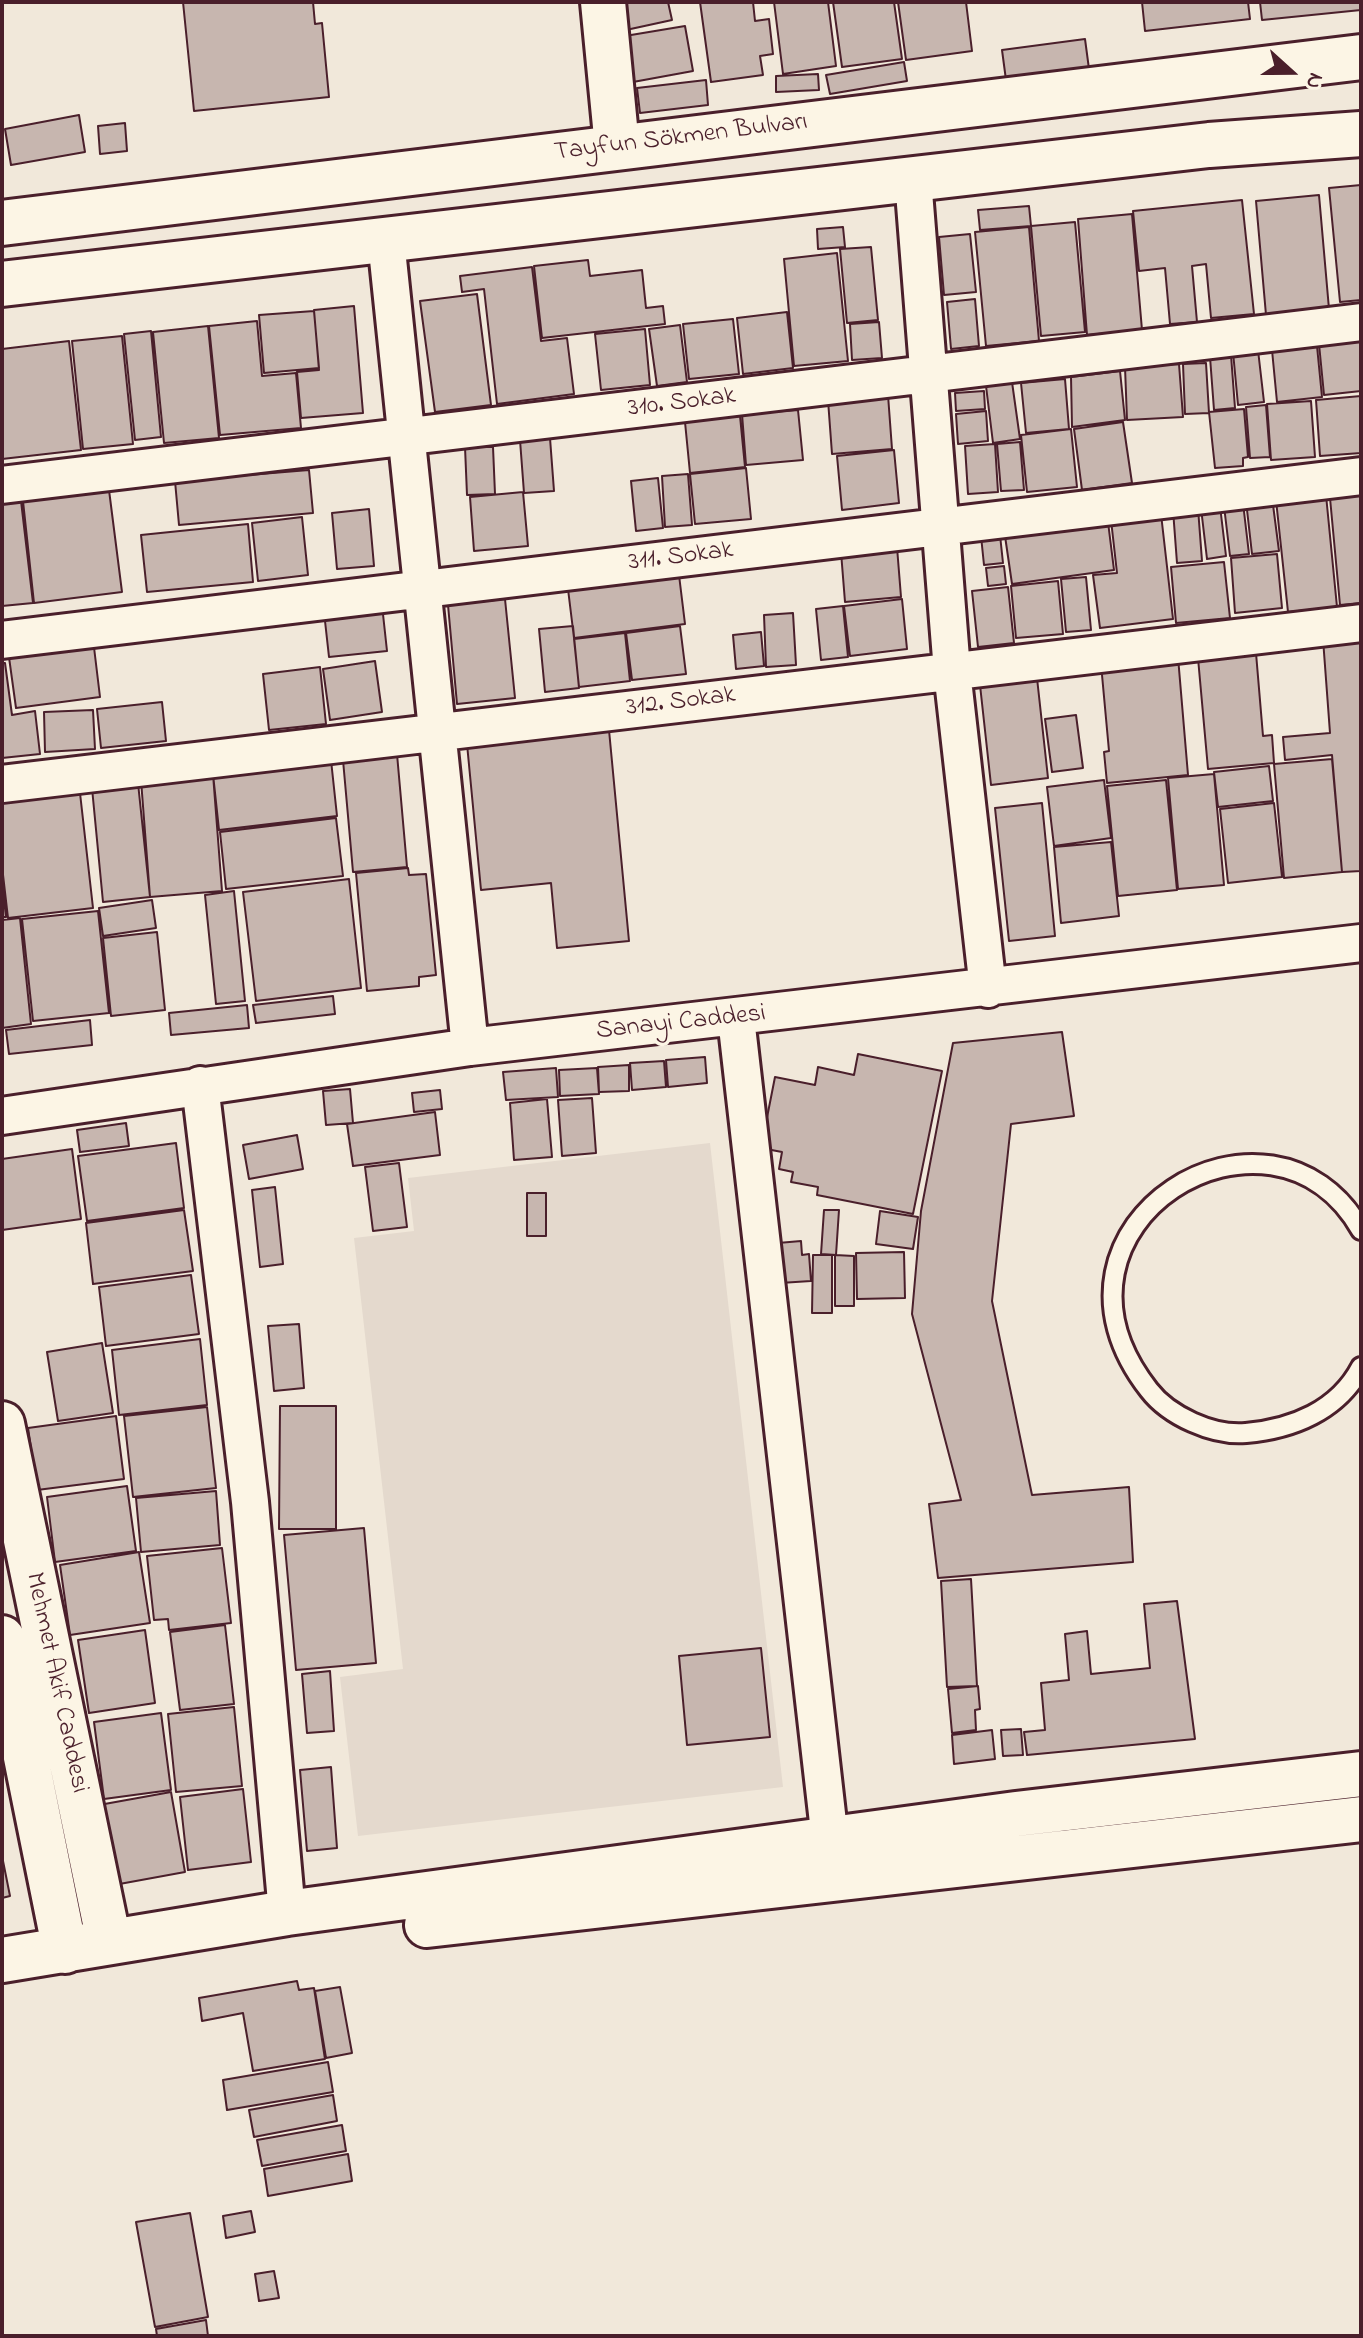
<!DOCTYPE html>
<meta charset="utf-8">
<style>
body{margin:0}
#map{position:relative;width:1363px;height:2338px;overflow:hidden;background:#f1e8da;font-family:"Indie Flower",sans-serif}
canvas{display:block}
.frame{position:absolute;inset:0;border:4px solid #4a1f2b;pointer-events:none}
.north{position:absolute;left:1251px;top:32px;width:80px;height:80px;-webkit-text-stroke:6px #fcf5e5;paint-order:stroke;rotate:111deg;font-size:22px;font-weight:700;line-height:32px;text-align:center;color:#4a1f2b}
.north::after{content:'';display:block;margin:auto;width:28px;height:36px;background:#4a1f2b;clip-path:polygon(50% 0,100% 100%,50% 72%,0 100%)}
</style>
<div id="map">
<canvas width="1363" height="2338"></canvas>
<div class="frame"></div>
<div class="north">N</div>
</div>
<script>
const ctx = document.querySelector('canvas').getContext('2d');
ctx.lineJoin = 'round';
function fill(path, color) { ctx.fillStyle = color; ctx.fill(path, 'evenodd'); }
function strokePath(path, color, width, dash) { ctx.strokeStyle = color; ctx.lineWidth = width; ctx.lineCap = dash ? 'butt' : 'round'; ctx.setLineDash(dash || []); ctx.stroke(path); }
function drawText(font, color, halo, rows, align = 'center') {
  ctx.font = font + ' "Indie Flower",sans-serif'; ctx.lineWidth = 7; ctx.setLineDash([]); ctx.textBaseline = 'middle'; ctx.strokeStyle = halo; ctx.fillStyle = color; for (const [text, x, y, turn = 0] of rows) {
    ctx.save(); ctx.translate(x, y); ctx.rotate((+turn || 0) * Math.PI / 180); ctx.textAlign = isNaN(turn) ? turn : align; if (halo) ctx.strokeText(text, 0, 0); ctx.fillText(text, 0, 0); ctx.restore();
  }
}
const built = new Path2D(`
 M710,1143L783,1787L358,1836L340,1677L403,1669L354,1238L414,1231L408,1178Z`);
const building = new Path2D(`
 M183,2H313L315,24L322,23L329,97L194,111Z
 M621,2H668L672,20L626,30Z
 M700,2H753L755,21L769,19L773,54L760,56L763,75L711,82Z
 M774,2H828L836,66L783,74Z
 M833,2H894L902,59L842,67Z
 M898,2H966L972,51L906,60Z
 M1142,2H1248L1250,19L1145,31Z
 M1260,2H1361V10L1262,20Z
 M685,26L693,71L633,82L625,36Z
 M1085,39L1089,69L1006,80L1002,50Z
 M904,62L907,81L830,94L826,75Z
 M818,74L819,90L776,92V76Z
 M706,80L708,105L640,113L637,88Z
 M79,115L85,152L11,165L5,129Z
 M125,123L127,151L100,154L98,126Z
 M1361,185V300L1340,302L1329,188Z
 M1319,195L1329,309L1266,315L1256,201Z
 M1242,200L1254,314L1211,318L1206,264L1192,266L1197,322L1170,324L1165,268L1139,271L1133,211Z
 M1029,206L1031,226L980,230L978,210Z
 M1132,214L1142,330L1087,335L1078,219Z
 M1075,222L1085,332L1041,336L1031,226Z
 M843,227L845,247L818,249L817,229Z
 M1029,227L1039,341L986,346L975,232Z
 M970,234L976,292L944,295L939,237Z
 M871,247L878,320L847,323L840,249Z
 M837,253L848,361L794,366L784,259Z
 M588,260L590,276L642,270L646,308L663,306L665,324L542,338L534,266Z
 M532,267L541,341L567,338L574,394L497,404L484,289L462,292L460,276Z
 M477,294L491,405L435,412L420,301Z
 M975,299L979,346L951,349L947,302Z
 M354,306L363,413L301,418L297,372L319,370L314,310Z
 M314,311L319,368L264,373L259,315Z
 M787,312L793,368L743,374L737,318Z
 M733,319L739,374L689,379L683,324Z
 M257,321L262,376L296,373L301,428L220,435L209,326Z
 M879,322L882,358L852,360L850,324Z
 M680,325L687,382L657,386L649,329Z
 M208,326L219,438L164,443L153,332Z
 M645,329L650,385L601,390L595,334Z
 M151,331L161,437L135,440L124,334Z
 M122,336L133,444L83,449L72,341Z
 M1361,340V391L1324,395L1319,344Z
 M69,341L81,450L2,459V349Z
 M1317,346L1322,397L1277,402L1272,350Z
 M1258,350L1264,402L1238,405L1233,352Z
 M1231,355L1235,408L1214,410L1210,357Z
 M1206,363L1209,413L1185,414L1183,364Z
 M1179,364L1183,417L1127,420L1125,367Z
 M1120,371L1125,420L1072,427L1071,377Z
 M1065,379L1069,429L1026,433L1021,383Z
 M1012,382L1020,439L993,443L986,386Z
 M984,391L985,409L956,411L955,393Z
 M888,395L892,449L832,454L828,400Z
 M1361,396V453L1320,456L1316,400Z
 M1311,401L1315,457L1271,460L1267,404Z
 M1266,405L1270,457L1250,458L1246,407Z
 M1244,409L1248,457L1243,458V466L1215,468L1209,412Z
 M798,410L803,460L746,465L742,414Z
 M986,411L988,441L958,444L956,414Z
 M740,416L745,467L690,473L685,422Z
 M1123,422L1132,483L1082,490L1074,429Z
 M1071,429L1077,487L1027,492L1021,435Z
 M550,438L554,491L524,493L520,440Z
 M1020,442L1024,490L1001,491L997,444Z
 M995,444L998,492L968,494L965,446Z
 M465,447H493L495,494L467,495Z
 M894,450L899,503L842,510L837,456Z
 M746,468L751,519L695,524L690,474Z
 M309,470L313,513L179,525L175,481Z
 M688,474L692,525L665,527L662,476Z
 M658,478L663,528L636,531L631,481Z
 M109,490L122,592L34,603L23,501Z
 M523,492L528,546L474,551L470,497Z
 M1326,495L1337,607L1288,612L1276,500Z
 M1361,495V603L1340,605L1330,498Z
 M1272,497L1279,551L1252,554L1246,501Z
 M21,501L33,603L2,606V503Z
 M1243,503L1249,554L1230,556L1224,506Z
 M1220,506L1226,556L1207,559L1201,508Z
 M1198,508L1202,561L1177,563L1173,510Z
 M369,509L374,566L337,569L332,513Z
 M1161,514L1173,619L1100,628L1093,575L1117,573L1111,520Z
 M302,517L308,575L258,581L252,523Z
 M1108,522L1114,570L1012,584L1005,536Z
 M248,524L253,582L147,592L141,535Z
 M1000,535L1003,563L984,565L981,536Z
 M897,547L901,597L845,602L841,552Z
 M1277,554L1282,608L1235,613L1231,558Z
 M1224,562L1230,618L1176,623L1171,567Z
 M1004,566L1006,584L988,586L986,568Z
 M679,575L685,624L574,638L568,589Z
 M1086,577L1091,630L1066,632L1061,579Z
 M1058,581L1063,634L1016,638L1011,586Z
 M1008,587L1014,643L978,647L972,591Z
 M505,599L515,698L457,704L448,605Z
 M902,599L907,649L850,656L844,606Z
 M382,605L387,651L329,657L324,612Z
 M843,606L848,657L821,660L816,609Z
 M793,613L796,665L766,667L764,615Z
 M573,626L579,688L545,692L539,629Z
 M680,626L686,674L632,680L626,633Z
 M761,632L764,666L736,669L733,635Z
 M625,633L630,681L579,687L574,639Z
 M1361,636V871L1342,872L1332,755L1285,760L1283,737L1330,733L1323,639Z
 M93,639L100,697L16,708L8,650Z
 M1256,653L1263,736L1272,735L1274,763L1208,769L1198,658Z
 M1178,657L1188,775L1107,783L1104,752L1109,751L1101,664Z
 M375,661L382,712L330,720L323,669Z
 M2,663H5L12,715L35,711L40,754L2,758Z
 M320,667L326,724L269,730L263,674Z
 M1037,678L1048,778L991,785L980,685Z
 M162,702L166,741L101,748L97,709Z
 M93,710L95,749L45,752L44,712Z
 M1076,715L1083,768L1052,772L1045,719Z
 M609,730L629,941L557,948L551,883L481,890L467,744Z
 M397,754L407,867L353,872L343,760Z
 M1332,759L1342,872L1284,878L1274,764Z
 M331,760L337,816L219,830L213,774Z
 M1269,766L1273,801L1218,807L1214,772Z
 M213,774L222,891L150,897L141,780Z
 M1214,774L1224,885L1178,889L1168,778Z
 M1104,780L1111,838L1054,846L1047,787Z
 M1166,780L1177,890L1118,896L1107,786Z
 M138,783L150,897L103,902L92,788Z
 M80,793L93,908L8,918L2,866V802Z
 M1042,803L1055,936L1009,941L995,808Z
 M1274,803L1282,877L1228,883L1220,809Z
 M336,818L343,876L226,889L220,832Z
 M1111,842L1119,916L1061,923L1054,847Z
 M408,868L409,875L426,874L436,975L419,977V986L367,991L356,873Z
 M349,879L361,988L256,1001L243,892Z
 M2,883L6,917H2Z
 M234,891L245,1001L216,1004L205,895Z
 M152,900L156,928L103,936L99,908Z
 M98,911L109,1013L33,1021L22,919Z
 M20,918L31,1024L2,1028V920Z
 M157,932L165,1010L111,1016L103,938Z
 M333,996L335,1014L256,1023L253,1005Z
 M247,1005L249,1028L171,1035L169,1013Z
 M90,1020L92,1045L9,1054L6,1030Z
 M1062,1032L1074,1116L1011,1124L992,1301L1032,1495L1129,1487L1133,1562L938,1578L929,1504L961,1500L912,1314L921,1211L953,1043Z
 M858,1054L942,1071L913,1214L817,1195L818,1187L791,1182L793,1172L779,1169L782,1152L761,1148L775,1077L815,1085L818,1067L854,1075Z
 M705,1057L707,1083L668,1087L666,1060Z
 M664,1061L666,1087L632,1090L630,1063Z
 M629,1065V1091L599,1092L598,1067Z
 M556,1068L558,1097L506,1100L503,1072Z
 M597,1068L599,1094L560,1096L559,1070Z
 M350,1089L353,1123L326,1125L323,1091Z
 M440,1090L442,1109L414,1112L412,1093Z
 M592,1098L596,1153L562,1156L558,1100Z
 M547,1099L552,1157L514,1160L510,1103Z
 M435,1112L440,1155L353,1166L347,1124Z
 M126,1123L129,1146L80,1152L77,1130Z
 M297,1135L303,1169L249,1179L243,1145Z
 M176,1143L184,1208L87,1221L78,1156Z
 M72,1149L81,1219L2,1230V1159Z
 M399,1163L407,1227L373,1231L365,1167Z
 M275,1187L283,1264L260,1267L252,1190Z
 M527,1193H546V1236H527Z
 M184,1210L193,1271L93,1284L86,1223Z
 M824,1210H839L836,1255L821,1254Z
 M880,1211L918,1217L913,1249L876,1244Z
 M801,1241L802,1255L809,1254L811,1281L780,1283L778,1243Z
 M904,1252L905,1298L857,1299L856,1253Z
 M813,1255H832V1313H812Z
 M835,1255L854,1256V1306H835Z
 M191,1275L199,1334L106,1346L99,1287Z
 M299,1324L304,1388L274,1391L268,1326Z
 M200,1339L207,1405L119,1415L112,1350Z
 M102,1343L113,1413L58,1421L47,1352Z
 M280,1406H336V1529H279Z
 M207,1407L216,1488L133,1497L124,1416Z
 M116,1416L124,1479L37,1490L28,1428Z
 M127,1486L136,1551L55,1562L47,1497Z
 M216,1491L220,1545L141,1552L136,1498Z
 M364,1528L376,1663L296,1670L284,1535Z
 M222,1548L231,1623L169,1630L168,1619L154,1620L147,1556Z
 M139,1552L150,1623L70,1635L60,1565Z
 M971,1579L977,1686L947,1687L941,1581Z
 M1177,1601L1195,1739L1027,1755L1024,1732L1045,1730L1041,1683L1069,1680L1065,1634L1087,1631L1091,1674L1150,1668L1144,1604Z
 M225,1625L234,1704L180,1710L170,1632Z
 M145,1630L155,1703L89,1713L78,1640Z
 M761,1648L770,1737L687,1745L679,1656Z
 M330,1671L334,1731L307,1733L302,1674Z
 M978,1686L980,1709L975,1710L976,1730L952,1733L948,1689Z
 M234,1707L242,1786L176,1792L168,1714Z
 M161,1713L171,1790L104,1799L94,1722Z
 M1021,1729L1023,1755L1003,1756L1001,1730Z
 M992,1730L995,1759L954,1764L952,1735Z
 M331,1767L337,1848L307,1851L300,1770Z
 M243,1789L251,1862L188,1870L180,1797Z
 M171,1792L185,1872L114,1885L99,1805Z
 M2,1856L10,1896L2,1898Z
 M297,1981L299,1990L314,1988L325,2059L253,2071L243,2013L202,2021L199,1998Z
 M340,1987L352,2053L326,2058L315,1991Z
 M328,2062L333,2092L227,2110L223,2080Z
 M333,2095L337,2121L254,2137L249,2110Z
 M342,2125L346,2151L262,2166L257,2140Z
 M348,2154L352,2181L268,2196L264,2169Z
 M251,2211L255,2232L226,2238L223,2216Z
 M190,2213L208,2317L155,2327L136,2222Z
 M274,2271L279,2298L259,2301L255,2274Z
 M206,2320L208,2336H157L156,2329Z`);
const service = new Path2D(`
 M1361,1230C1272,1073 1019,1224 1149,1390C1169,1416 1213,1436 1246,1433C1292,1429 1338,1411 1361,1367`);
const minor = new Path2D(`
 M913,179L952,671L988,989
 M386,240L470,1047
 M2,485L1361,322
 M2,640L1361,476
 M2,784L1361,623
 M736,1018L830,1840
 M200,1085L250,1502L287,1913
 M2,1116L470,1047L1361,943`);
const tertiary = new Path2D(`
 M603,2L617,147
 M2,1424L109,1942
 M2,1638L65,1951
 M427,1925L1361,1819
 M2,1960L287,1913L1016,1814L1361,1774`);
const secondary = new Path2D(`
 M2,223L1361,57
 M2,284L1209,145L1361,134`);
const streetNames = [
 ["Tayfun Sökmen Bulvarı",681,139,-7],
 ["310. Sokak",682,404,-7],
 ["311. Sokak",681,558,-7],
 ["312. Sokak",681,703,-7],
 ["Sanayi Caddesi",681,1024,-6],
 ["Mehmet Akif Caddesi",55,1683,78]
];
fill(built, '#e4d9cd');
fill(building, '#c7b6af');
strokePath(building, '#4a1f2b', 2);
strokePath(service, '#4a1f2b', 24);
strokePath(minor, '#4a1f2b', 42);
strokePath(tertiary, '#4a1f2b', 50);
strokePath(secondary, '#4a1f2b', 50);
strokePath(service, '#fcf5e5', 18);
strokePath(minor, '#fcf5e5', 36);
strokePath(tertiary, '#fcf5e5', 44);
strokePath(secondary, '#fcf5e5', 44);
drawText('26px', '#4a1f2b', '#fcf5e5', streetNames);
</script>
